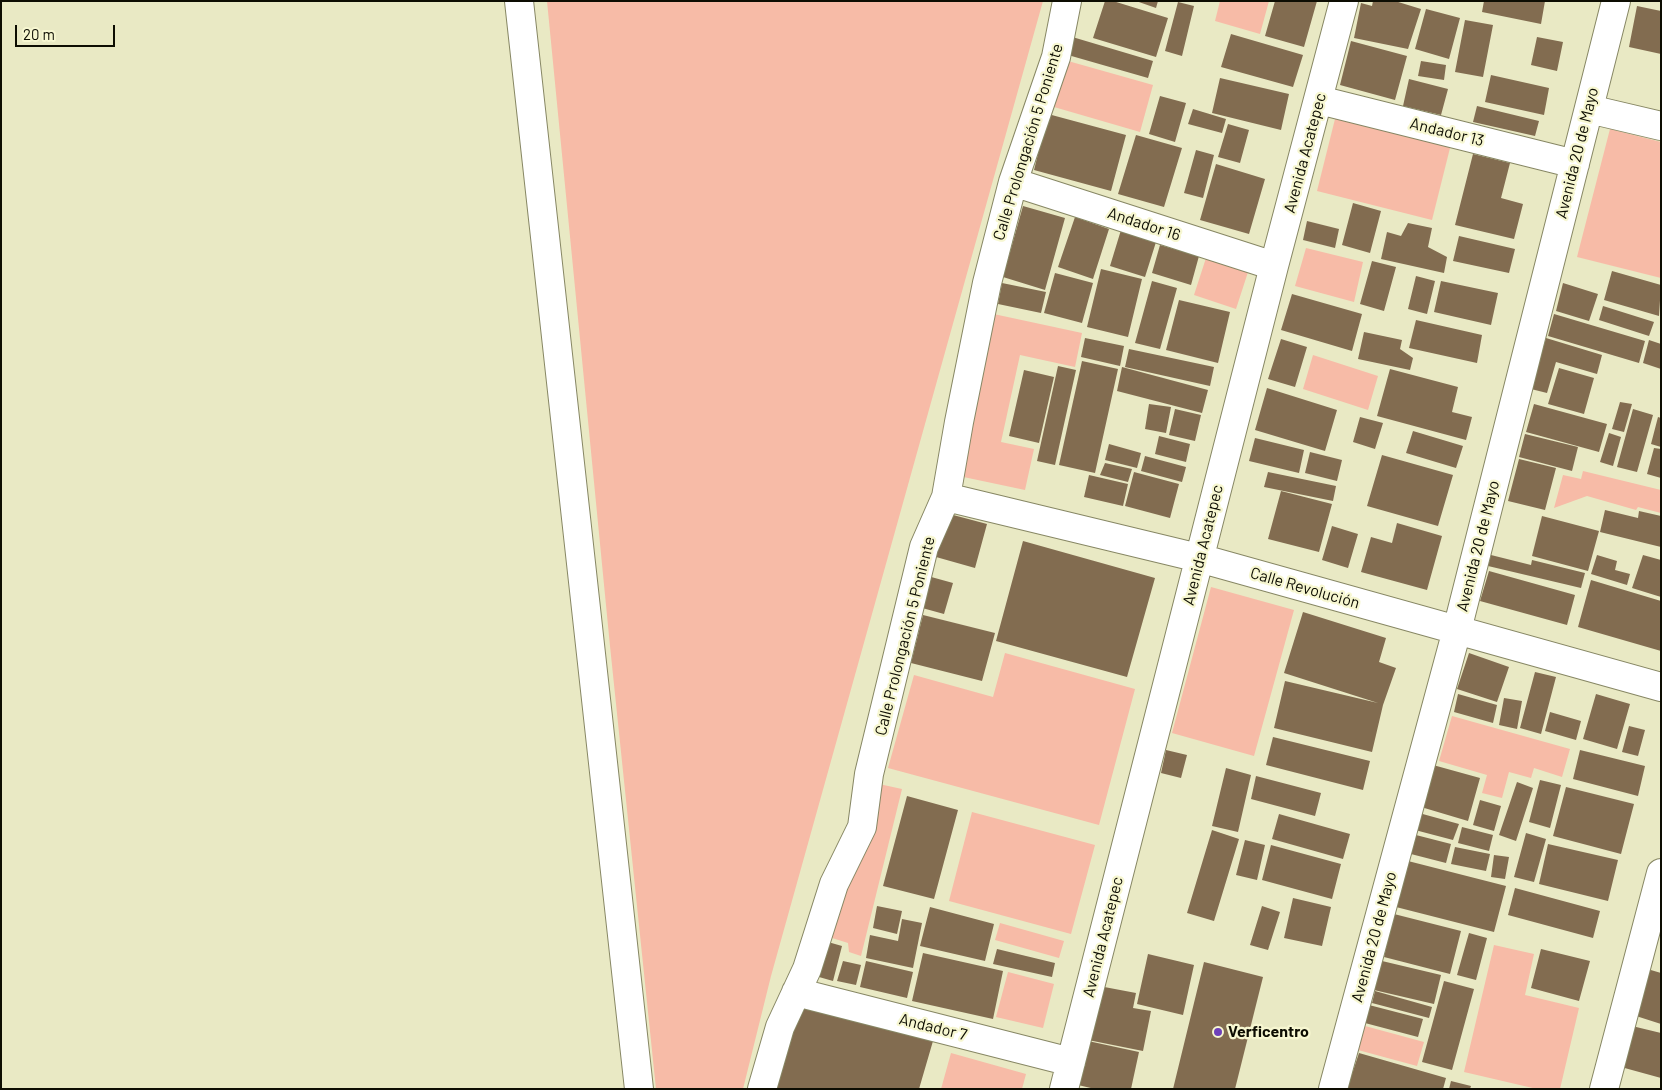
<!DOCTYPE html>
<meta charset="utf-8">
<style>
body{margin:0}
#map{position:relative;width:1662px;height:1090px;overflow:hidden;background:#e9e9c4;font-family:Barlow,sans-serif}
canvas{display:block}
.frame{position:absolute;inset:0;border:2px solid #0d0d02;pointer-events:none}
.scale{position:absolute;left:15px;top:25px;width:100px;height:22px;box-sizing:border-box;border:2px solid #0d0d02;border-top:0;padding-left:6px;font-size:15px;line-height:18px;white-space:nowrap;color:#0d0d02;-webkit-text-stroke:4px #f7f7d1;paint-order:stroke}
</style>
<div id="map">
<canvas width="1662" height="1090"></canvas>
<div class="frame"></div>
<div class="scale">20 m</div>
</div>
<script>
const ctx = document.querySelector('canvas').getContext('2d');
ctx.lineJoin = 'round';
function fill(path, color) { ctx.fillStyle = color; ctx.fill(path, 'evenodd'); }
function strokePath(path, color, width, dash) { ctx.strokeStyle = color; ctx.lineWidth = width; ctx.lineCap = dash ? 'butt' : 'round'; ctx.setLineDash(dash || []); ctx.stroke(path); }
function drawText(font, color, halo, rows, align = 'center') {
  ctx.font = font + ' Barlow,sans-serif'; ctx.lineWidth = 4.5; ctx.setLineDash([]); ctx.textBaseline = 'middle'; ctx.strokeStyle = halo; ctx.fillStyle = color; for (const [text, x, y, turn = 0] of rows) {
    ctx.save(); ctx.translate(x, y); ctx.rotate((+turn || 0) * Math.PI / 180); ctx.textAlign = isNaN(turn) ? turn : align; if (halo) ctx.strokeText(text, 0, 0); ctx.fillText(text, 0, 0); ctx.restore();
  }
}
const green = new Path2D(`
 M547,1H1043L771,976L743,1089H656L610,646Z
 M1220,1H1269L1260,34L1215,21Z
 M1068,61L1153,85L1140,132L1054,107Z
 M1336,115L1451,144L1432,220L1317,191Z
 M1610,129L1661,142V278L1577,257Z
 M1306,248L1363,262L1354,302L1295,286Z
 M1206,258L1248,272L1236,309L1194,295Z
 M989,313L1082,333L1075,367L1020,355L1001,442L1034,449L1025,490L954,475Z
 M1313,355L1378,376L1368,410L1303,389Z
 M1583,471L1661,490V513L1638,507L1636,510L1587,496L1554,508L1563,475L1581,479Z
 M1211,587L1294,610L1254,756L1172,733Z
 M1005,653L1135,689L1099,825L888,768L914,675L993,697Z
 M1452,716L1570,749L1562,777L1534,768L1531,778L1509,772L1502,798L1482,793L1487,775L1439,761Z
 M879,784L902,789L861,956L849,952L848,943L829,937Z
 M972,812L1095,845L1071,934L949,901Z
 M1000,923L1064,941L1059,958L995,940Z
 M1494,945L1534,954L1525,995L1579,1008L1560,1089H1537L1464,1072Z
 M1008,972L1054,984L1043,1028L996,1017Z
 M1365,1026L1424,1042L1417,1066L1358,1050Z
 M951,1053L1026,1074L1022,1089H941Z`);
const building = new Path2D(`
 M1105,1H1113L1168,18L1156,57L1093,38Z
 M1136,1H1158L1156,8Z
 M1275,1H1317L1304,47L1265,36Z
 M1373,1H1395L1421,9L1408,49L1354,38L1361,3L1372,6Z
 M1484,1H1545L1541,24L1482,12Z
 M1178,2L1194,6L1182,56L1165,51Z
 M1637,6L1661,11V54L1629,47Z
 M1426,9L1460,18L1449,59L1415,49Z
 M1465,20L1493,25L1483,77L1455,72Z
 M1231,34L1303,55L1293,87L1221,67Z
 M1069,36L1153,61L1148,78L1068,55Z
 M1537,37L1563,42L1557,71L1531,65Z
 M1351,41L1407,56L1395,100L1340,85Z
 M1421,61L1446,65L1444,80L1418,76Z
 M1491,75L1549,88L1544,115L1485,102Z
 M1220,78L1289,94L1281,130L1212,113Z
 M1409,79L1448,89L1441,115L1403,106Z
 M1160,96L1186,103L1175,142L1149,134Z
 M1477,106L1539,121L1535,136L1473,122Z
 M1193,109L1226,119L1222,133L1188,124Z
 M1048,114L1126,135L1111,191L1034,170Z
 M1228,124L1249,130L1240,163L1218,157Z
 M1136,135L1182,148L1164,207L1118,194Z
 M1196,150L1214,155L1203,198L1184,193Z
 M1473,154L1510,163L1501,198L1523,204L1514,239L1455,225Z
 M1216,164L1265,179L1249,234L1200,220Z
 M1353,203L1381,211L1370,253L1342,245Z
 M1023,206L1065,218L1045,290L1003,277Z
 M1075,217L1109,229L1093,279L1058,267Z
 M1307,221L1339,229L1335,248L1303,240Z
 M1408,223L1432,228L1428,247L1447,257L1444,273L1381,259L1387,232L1401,236Z
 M1121,230L1156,242L1145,277L1110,266Z
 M1459,236L1515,249L1509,273L1453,261Z
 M1160,245L1199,256L1191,285L1152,273Z
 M1372,261L1396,267L1384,311L1360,304Z
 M1101,269L1142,279L1128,337L1087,327Z
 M1612,271L1661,285L1659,316L1604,300Z
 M1055,273L1093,283L1082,323L1044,313Z
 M1416,276L1435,281L1427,314L1408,309Z
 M1152,281L1177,288L1160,349L1135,343Z
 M1441,281L1498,293L1491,325L1434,312Z
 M1002,283L1046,292L1041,313L998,304Z
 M1563,283L1598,294L1589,321L1556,311Z
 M1292,294L1362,314L1352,351L1281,330Z
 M1179,300L1230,312L1218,363L1166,350Z
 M1603,306L1654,322L1649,336L1599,320Z
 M1554,314L1645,341L1639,363L1548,336Z
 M1416,320L1482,335L1477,363L1409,348Z
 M1364,332L1402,340L1400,349L1413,358L1410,370L1358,359Z
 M1085,338L1124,346L1120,366L1081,357Z
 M1546,338L1602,355L1597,374L1556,362L1547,393L1531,389Z
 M1281,339L1307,347L1295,387L1268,379Z
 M1649,340L1661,344V369L1643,363Z
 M1129,349L1214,367L1210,386L1125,367Z
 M1082,361L1118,369L1095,473L1059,465Z
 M1058,366L1076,370L1055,465L1037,461Z
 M1122,367L1208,390L1202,413L1117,391Z
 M1559,368L1594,378L1584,414L1548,404Z
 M1390,369L1458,387L1452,412L1472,417L1466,440L1377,416Z
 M1024,370L1054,377L1039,443L1009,436Z
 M1267,388L1337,410L1325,451L1255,430Z
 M1620,402L1632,404L1624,432L1612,429Z
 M1149,404L1171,407L1166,433L1145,429Z
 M1534,404L1607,424L1599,452L1526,432Z
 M1175,409L1201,415L1195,441L1169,435Z
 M1633,409L1653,415L1637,472L1617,467Z
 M1360,417L1383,423L1375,449L1353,442Z
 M1658,417L1661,418V447L1651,444Z
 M1413,431L1463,446L1456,468L1406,453Z
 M1609,433L1621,437L1613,466L1600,462Z
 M1525,434L1578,447L1572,471L1519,457Z
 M1159,436L1190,444L1186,462L1155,454Z
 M1255,438L1304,450L1299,473L1249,461Z
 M1109,444L1141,453L1137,468L1105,460Z
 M1654,448L1661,449V478L1647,474Z
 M1310,452L1342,460L1337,481L1305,473Z
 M1382,455L1453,475L1438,526L1367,506Z
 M1145,456L1186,467L1182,482L1141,471Z
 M1519,459L1556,468L1545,510L1508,501Z
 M1105,463L1132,469L1128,482L1100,475Z
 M1134,472L1179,484L1170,518L1125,506Z
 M1268,472L1336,486L1333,501L1264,487Z
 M1089,475L1128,484L1123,506L1084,497Z
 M1281,491L1332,504L1319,552L1268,539Z
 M1605,510L1638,518L1639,511L1661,516V547L1600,532Z
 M942,512L987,524L975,568L929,555Z
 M1542,516L1599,531L1588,571L1532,556Z
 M1397,523L1442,536L1427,590L1361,572L1371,537L1392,543Z
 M1332,526L1358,534L1348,568L1322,560Z
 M1023,541L1155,578L1127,677L996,641Z
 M1491,555L1531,565L1532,560L1585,573L1581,588L1488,566Z
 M1597,555L1617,561L1615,570L1630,574L1627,585L1591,574Z
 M1643,555L1661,560V597L1632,588Z
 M1489,571L1575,595L1567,625L1480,601Z
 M924,575L953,583L944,614L915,606Z
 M1591,580L1661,601V651L1578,627Z
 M1303,612L1386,638L1379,662L1396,668L1383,705L1372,752L1274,728L1285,681L1378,703L1284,673Z
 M923,615L995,633L982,681L911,663Z
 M1469,653L1509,667L1497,702L1457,689Z
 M1535,672L1556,677L1541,734L1520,728Z
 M1458,694L1497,705L1493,723L1454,712Z
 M1596,694L1630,704L1617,749L1583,739Z
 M1504,698L1522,701L1517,729L1499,725Z
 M1550,712L1581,721L1576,740L1545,731Z
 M1629,726L1645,730L1638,756L1622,752Z
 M1273,737L1370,761L1363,790L1266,765Z
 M1166,750L1187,755L1181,778L1161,773Z
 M1580,750L1645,766L1638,796L1573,779Z
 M1433,765L1480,778L1468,821L1421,807Z
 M1226,768L1251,775L1238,832L1212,826Z
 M1256,776L1321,793L1315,816L1251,799Z
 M1540,780L1561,785L1550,828L1529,822Z
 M1517,782L1533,788L1516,841L1499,835Z
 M1566,787L1634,804L1621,854L1553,836Z
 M907,796L958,810L934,899L883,886Z
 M1480,800L1501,806L1494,831L1473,825Z
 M1419,813L1459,824L1453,840L1415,830Z
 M1279,814L1350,834L1343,859L1272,839Z
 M1462,827L1493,835L1489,851L1458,843Z
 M1212,830L1239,839L1214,921L1187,913Z
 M1526,833L1546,839L1534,882L1514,877Z
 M1412,834L1451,844L1446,863L1407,853Z
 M1245,840L1265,845L1257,880L1236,875Z
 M1548,844L1618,860L1608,901L1539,884Z
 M1271,845L1341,864L1332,899L1262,880Z
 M1455,847L1490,854L1486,871L1451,864Z
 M1494,855L1509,857L1505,879L1491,877Z
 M1408,861L1506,886L1494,932L1396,907Z
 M1515,888L1600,911L1593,938L1508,915Z
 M1293,898L1331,907L1322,946L1284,938Z
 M877,906L902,911L897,934L873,928Z
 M1262,906L1280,912L1268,950L1250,945Z
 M930,907L994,924L985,961L920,946Z
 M1394,914L1461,931L1450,974L1384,957Z
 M902,919L922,923L913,968L866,958L870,935L898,941Z
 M1469,933L1487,938L1476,980L1457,975Z
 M828,942L842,946L833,981L819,977Z
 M997,949L1055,963L1052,977L993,964Z
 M1541,949L1590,961L1579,1001L1531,988Z
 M923,953L1003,971L993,1019L912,1001Z
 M1148,954L1194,965L1183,1015L1137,1004Z
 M843,961L861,965L856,985L837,981Z
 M866,961L913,972L907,998L860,987Z
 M1382,961L1441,975L1434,1004L1374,990Z
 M1204,962L1263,977L1235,1089H1173Z
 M1644,968L1661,973V1024L1633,1015Z
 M1444,981L1474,989L1452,1070L1422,1062Z
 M1099,986L1136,993L1133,1008L1151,1011L1143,1051L1088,1040Z
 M1375,991L1432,1007L1429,1018L1372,1003Z
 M800,1002L933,1041L919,1089H775Z
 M1369,1005L1423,1019L1418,1037L1365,1023Z
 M1632,1026L1661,1033V1078L1621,1067Z
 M1088,1041L1139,1052L1131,1089H1095L1078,1085Z
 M1359,1053L1446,1078L1443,1089H1347Z
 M1451,1081L1471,1086L1470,1089H1449Z`);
const minor = new Path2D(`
 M519,1L639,1089
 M1319,100L1575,164
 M1589,109L1661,126
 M1013,182L1274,266
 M946,497L1199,558L1661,687
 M796,992L1071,1062
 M762,1089L780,1027L807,969L834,884L862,827L869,774L924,547L946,497L959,422L987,283L1013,182L1056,57L1067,1
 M1064,1089L1274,266L1344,1
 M1333,1089L1457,630L1616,1
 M1604,1089L1661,873`);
const markers = [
 [1218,1032,5,"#6e41b9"]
];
const streetNames = [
 ["Andador 13",1447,132,14],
 ["Calle Prolongación 5 Poniente",1028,142,-73],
 ["Avenida Acatepec",1305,153,-75],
 ["Avenida 20 de Mayo",1577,153,-76],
 ["Andador 16",1144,224,18],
 ["Avenida Acatepec",1203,545,-76],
 ["Avenida 20 de Mayo",1478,546,-76],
 ["Calle Revolución",1305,588,16],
 ["Calle Prolongación 5 Poniente",905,636,-76],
 ["Avenida Acatepec",1103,937,-76],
 ["Avenida 20 de Mayo",1374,937,-75],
 ["Andador 7",933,1027,14]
];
const poiNames = [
 ["Verficentro",1228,1032]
];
fill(green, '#f7bba7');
fill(building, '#826c50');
strokePath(minor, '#878764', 30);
strokePath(minor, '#fff', 28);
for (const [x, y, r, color] of markers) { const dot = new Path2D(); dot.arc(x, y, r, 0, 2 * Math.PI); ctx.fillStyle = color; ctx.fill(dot); strokePath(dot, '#f7f7d1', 2); }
drawText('16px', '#0d0d02', '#f7f7d1', streetNames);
drawText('bold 16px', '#0d0d02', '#f7f7d1', poiNames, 'left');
</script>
